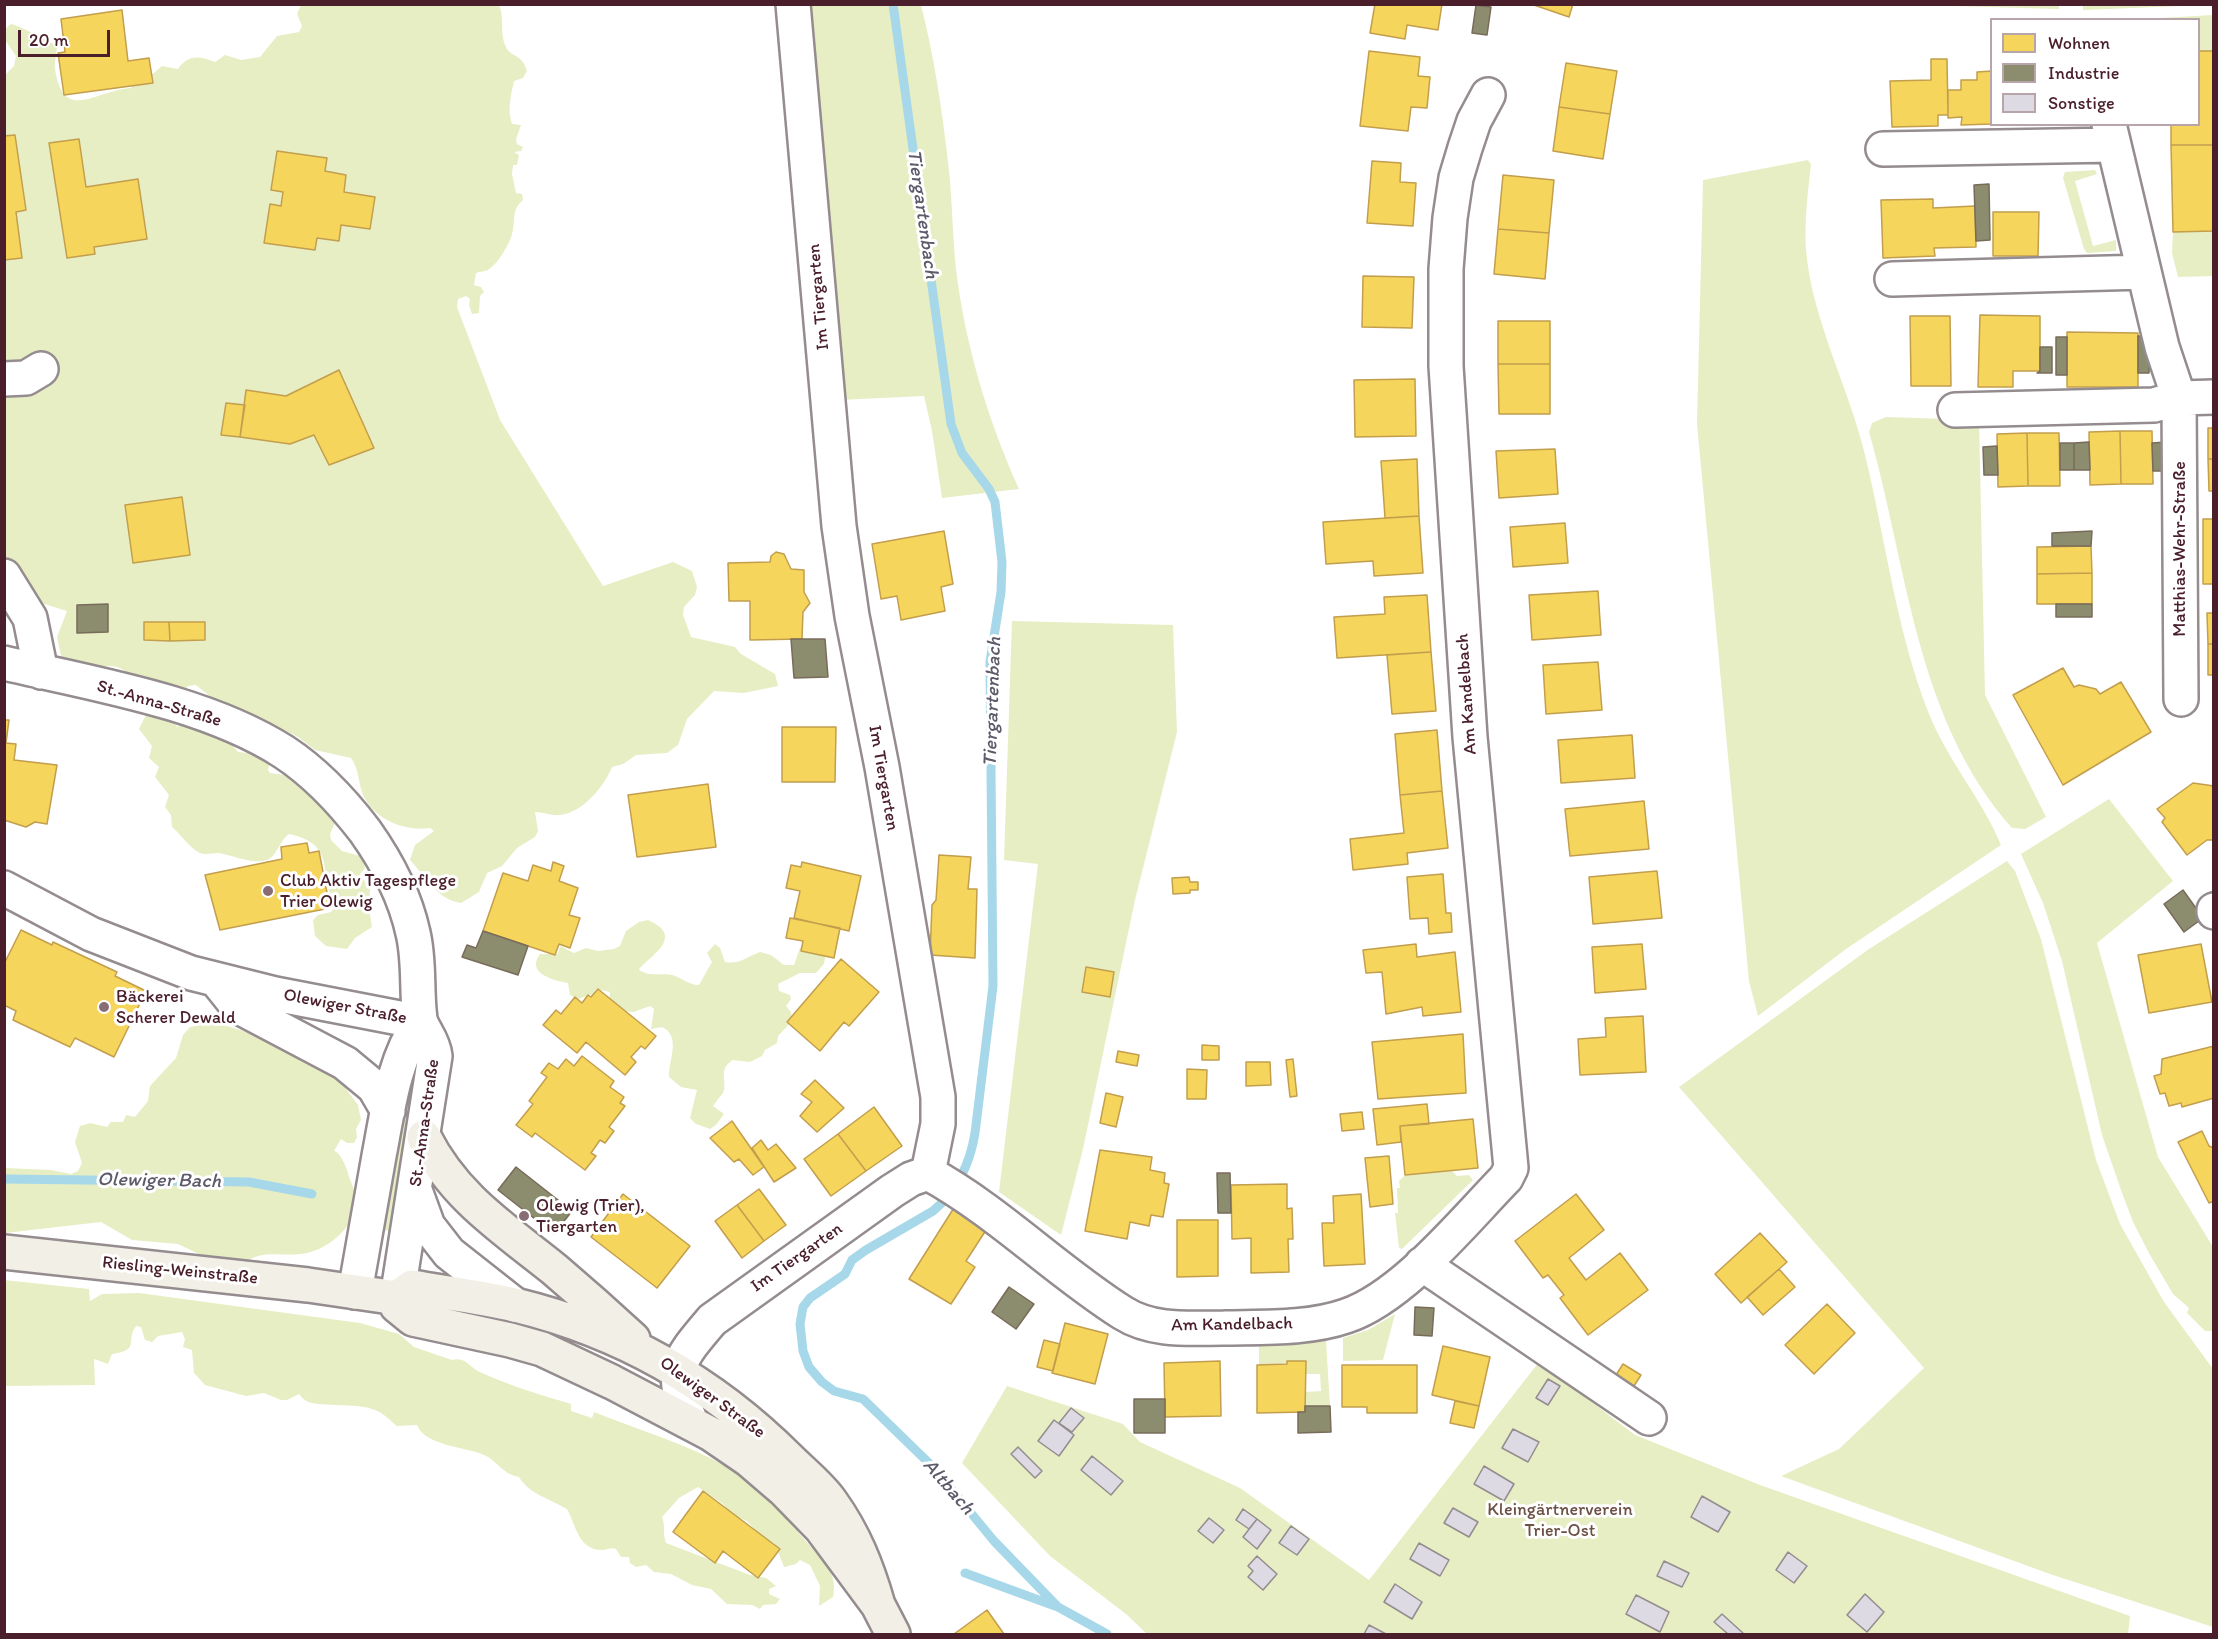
<!DOCTYPE html>
<meta charset="utf-8">
<style>
body{margin:0}
#map{position:relative;width:2218px;height:1639px;overflow:hidden;background:#fff;font-family:Itim,sans-serif}
canvas{display:block}
.frame{position:absolute;inset:0;border:6px solid #4a1f2b;pointer-events:none}
.legend{position:absolute;left:1990px;top:18px;width:210px;height:108px;box-sizing:border-box;background:#fff;border:2px solid #b7a5aa;margin:0;padding:8px 10px;list-style:none;font-size:18px;color:#4a1f2b}
.legend li{display:flex;align-items:center;gap:12px;height:30px}
.legend b{width:30px;border:2px solid #b7a5aa}
.scale{position:absolute;left:18px;top:30px;width:92px;height:27px;box-sizing:border-box;border:3px solid #4a1f2b;border-top:0;padding-left:8px;font-size:18px;line-height:21px;white-space:nowrap;color:#4a1f2b;-webkit-text-stroke:4px #fff;paint-order:stroke}
</style>
<div id="map">
<canvas width="2218" height="1639"></canvas>
<div class="frame"></div>
<ul class="legend">
<li><b style="height:16px;background:#f6d55c"></b>Wohnen</li>
<li><b style="height:16px;background:#8c8c6e"></b>Industrie</li>
<li><b style="height:16px;background:#dedae3"></b>Sonstige</li>
</ul>
<div class="scale">20 m</div>
</div>
<script>
const ctx = document.querySelector('canvas').getContext('2d');
ctx.lineJoin = 'round';
function fill(path, color) { ctx.fillStyle = color; ctx.fill(path, 'evenodd'); }
function strokePath(path, color, width, dash) { ctx.strokeStyle = color; ctx.lineWidth = width; ctx.lineCap = dash ? 'butt' : 'round'; ctx.setLineDash(dash || []); ctx.stroke(path); }
function drawText(font, color, halo, rows, align = 'center') {
  ctx.font = font + ' Itim,sans-serif'; ctx.lineWidth = 6; ctx.setLineDash([]); ctx.textBaseline = 'middle'; ctx.strokeStyle = halo; ctx.fillStyle = color; for (const [text, x, y, turn = 0] of rows) {
    ctx.save(); ctx.translate(x, y); ctx.rotate((+turn || 0) * Math.PI / 180); ctx.textAlign = isNaN(turn) ? turn : align; if (halo) ctx.strokeText(text, 0, 0); ctx.fillText(text, 0, 0); ctx.restore();
  }
}
const green = new Path2D(`
 M2059,4V9L1916,5V4Z
 M2083,4H2207V5L2083,10Z
 M301,5H499C505,18 499,34 506,47C511,58 522,53 527,71L523,78L514,81C511,95 507,109 512,124L521,125L516,139L517,144L523,147L521,151L514,152L519,155L517,165H513L512,174L516,193L522,194L523,200C511,210 516,219 512,234C510,243 498,264 489,269C486,272 480,271 476,273L474,285L481,287L484,292L480,296L479,313L472,314L469,305L470,299L466,296L458,299L457,307L500,420L603,586L673,562L692,571L697,587L695,595L684,607L683,615L691,637L735,647L741,654L775,674L778,686L744,693L714,691L687,719L678,745L667,753L636,755L623,764L612,767C604,787 582,813 560,815C551,816 544,812 535,812L538,831L535,837L517,848L502,866L487,873L479,892L461,903C436,899 426,877 410,860L415,845L434,831L430,828C404,832 369,818 361,789C358,777 358,768 351,758L315,750L298,737L268,722L256,725L215,710L212,698L196,685L188,686L181,695L140,687C122,661 109,663 81,672L62,660L57,637L67,611L41,603L5,555L4,76L14,66L16,56L5,40V29L11,24C16,24 51,42 57,46C57,53 54,63 55,69C63,125 98,89 131,88L136,76L149,77L162,66L178,69C188,54 200,56 215,62L225,55L241,60L260,57L277,36L299,32L302,26L297,14Z
 M804,5H921C934,56 942,109 948,162C953,202 952,244 958,284C968,354 990,425 1019,489L942,498L932,431L924,396L839,400Z
 M2213,15V51H2199L2198,20L2160,18Z
 M1808,160L1811,164C1808,192 1804,221 1806,250C1812,321 1850,389 1866,459C1886,543 1897,633 1929,714C1948,761 1982,799 2001,845L1846,949L1758,1016L1749,981L1697,424L1703,180Z
 M2095,170L2097,174L2075,181L2093,246L2116,240V251L2087,253L2084,249L2063,178L2065,172Z
 M2213,231V276L2178,277L2172,253L2173,232Z
 M1886,417L1979,420L1985,695L2046,817L2025,829L2012,828C1915,718 1908,568 1869,432L1872,423Z
 M1012,621L1173,625L1177,732L1135,900L1083,1149L1061,1235L999,1192L1038,864L1004,860Z
 M147,713L173,721L177,727L185,722L229,741L238,752L257,754L270,761L268,770L270,773L292,776L337,818L330,834L331,840L342,851L360,856L364,860L365,868L360,874L370,889L369,909L372,927L355,938L347,949L326,946L315,936L313,920L318,915L331,912L336,906C316,873 339,845 289,834C281,839 276,856 269,859C255,866 233,855 218,853C212,853 205,855 200,853C189,848 181,834 172,827L171,815L165,807L169,795L155,777L159,767L149,758L152,746L139,729Z
 M2109,799L2173,881L2097,943L2158,1157L2213,1247V1331H2205L2187,1313L2189,1308L2173,1294L2150,1255L2133,1222L2121,1190L2102,1135L2062,961L2043,903L2021,854Z
 M2007,861L2015,871L2041,939L2096,1160L2120,1224L2164,1302L2213,1369V1627L2050,1574L1781,1476L1839,1449L1924,1368L1679,1087L1869,949Z
 M648,920C689,938 644,959 639,970C650,977 659,973 672,975C681,977 688,985 699,985L712,962L707,953L715,944L720,948L725,962C738,965 749,956 760,952L771,955L784,965H794L800,948L807,945L826,953L824,964L816,973H800L778,984L779,991L790,995L791,999L786,1006L791,1012L792,1021L778,1036L777,1043L765,1050L762,1056L750,1062L733,1060C717,1069 728,1083 723,1093C720,1097 716,1101 713,1106L724,1114L716,1125L710,1129L696,1124L690,1118L697,1090L681,1087L669,1077C668,1062 682,1036 662,1027L651,1029L654,1009L650,1006L634,1012L608,1010L610,992L596,989L593,994L578,999L570,995L568,983C556,981 525,974 540,954H558L560,946L574,953L586,948L598,951L614,949L620,946L626,931L639,922Z
 M214,1022L253,1034L282,1051L298,1046L347,1076L341,1082L358,1105L361,1120L356,1129L357,1137L354,1143H347L341,1139L334,1151C341,1153 347,1168 349,1177C351,1182 356,1194 357,1198C357,1225 330,1248 307,1253C286,1258 263,1248 244,1263L203,1256L178,1244L132,1240L101,1222L5,1233V1168L51,1170L71,1174L78,1171L82,1163L75,1142L80,1126L90,1123L107,1127L111,1122H123L126,1115L135,1117L148,1101L150,1086L176,1058L183,1035L190,1027Z
 M409,1090L418,1091L395,1232L385,1230Z
 M1452,1171L1457,1176L1469,1175L1473,1180L1402,1249L1399,1248L1395,1213H1398L1397,1188H1400L1399,1181L1405,1175Z
 M4,1280L89,1289L90,1301L102,1294L139,1293L360,1323L399,1334L414,1347L452,1360C466,1356 469,1368 482,1373C511,1386 541,1395 571,1404V1411L592,1418L594,1412C631,1427 670,1439 706,1456C748,1475 781,1511 810,1546C825,1563 838,1574 833,1597L819,1606L820,1586L810,1565L800,1560L796,1564L784,1567L775,1544L758,1533L747,1521L732,1515L723,1504L698,1487L679,1498L662,1517C666,1527 662,1532 666,1543L750,1575L766,1578L776,1586L769,1589V1594L780,1599L776,1604L763,1605L760,1609L752,1605L727,1604L711,1589L692,1585L671,1574L654,1572L646,1565L636,1567L630,1563L629,1557H621L616,1549C610,1547 608,1550 602,1550C578,1550 576,1525 567,1509C550,1499 529,1494 519,1477C502,1474 498,1461 484,1455C467,1447 425,1446 417,1425L397,1426C389,1420 385,1414 375,1410C357,1402 314,1408 305,1400C303,1399 301,1396 299,1394L287,1400H281L264,1393L246,1396L205,1385L194,1373L192,1350L183,1347L185,1339L182,1332L158,1336L152,1342L145,1340L141,1327L136,1326C125,1341 141,1350 112,1354L108,1364L94,1359L95,1385L5,1386Z
 M1395,1314L1383,1360L1343,1361V1338L1368,1330Z
 M1326,1341L1330,1406H1305L1306,1392L1321,1391L1320,1374H1305V1361L1259,1365V1345Z
 M1539,1362L1635,1435L1760,1485L2130,1616L2128,1634H1147L1126,1614L1050,1556L962,1463L1007,1386L1123,1424L1140,1442L1240,1488L1369,1580Z`);
const homes = new Path2D(`
 M1375,4H1442L1438,30L1407,25L1405,39L1370,33Z
 M1531,4H1573L1569,17Z
 M122,10L128,61L149,58L153,83L64,95L58,53L65,52L61,19Z
 M1369,51L1420,57L1418,76L1430,77L1427,108L1411,107L1408,131L1360,126Z
 M2198,51H2214V145H2171V124H2198Z
 M1931,59H1947L1948,115H1938V126L1892,127L1890,81L1931,80Z
 M1566,63L1617,71L1610,114L1559,107Z
 M1992,71V124L1961,125L1962,117L1948,118V90H1961V80H1977V72Z
 M1559,107L1610,114L1603,159L1553,151Z
 M15,135L26,210L16,212L22,258L4,260V136Z
 M79,139L86,187L138,179L147,239L94,247L95,254L67,258L49,143Z
 M2171,145H2214V231L2173,232Z
 M277,151L327,158L325,171L346,175L344,192L375,197L370,229L341,225L339,241L317,238L315,250L264,243L270,204L281,206L283,192L271,190Z
 M1372,161L1401,163L1400,182L1416,183L1413,226L1367,223Z
 M1503,175L1554,180L1549,233L1498,229Z
 M1933,199V208L1975,206L1976,247L1934,248L1935,256L1883,258L1881,200Z
 M1993,212H2039L2038,256H1993Z
 M1498,229L1549,233L1545,279L1494,274Z
 M1363,276L1414,277L1412,328L1362,327Z
 M1980,315L2040,316V371H2013V387H1978Z
 M1910,316H1950L1951,386H1911Z
 M1498,321H1550V364H1498Z
 M2067,332L2138,333V387H2067Z
 M1498,364H1550V414H1499Z
 M339,370L374,448L329,465L314,435L290,444L240,437L246,390L286,396Z
 M1415,379L1416,436L1355,437L1354,380Z
 M226,403L245,405L240,437L221,435Z
 M2208,428H2214V459H2208Z
 M2120,431H2152L2153,484H2121Z
 M2120,431L2121,484L2090,485L2089,432Z
 M2027,433H2059L2060,486H2028Z
 M2027,433L2028,486L1998,487L1997,434Z
 M1555,449L1558,494L1499,498L1496,451Z
 M1417,459L1419,516L1385,518L1381,461Z
 M2208,459H2214V491H2209Z
 M182,497L190,555L133,563L125,505Z
 M1419,516L1423,573L1374,576L1373,561L1326,564L1323,522Z
 M2203,519H2214V584H2203Z
 M1565,523L1568,563L1513,567L1510,527Z
 M944,531L953,584L941,587L945,611L901,620L897,596L881,599L872,544Z
 M2091,546L2092,573L2037,574V547Z
 M776,552L784,554L791,569L804,570V592L810,603L803,612L802,639L750,640V601H729L728,563L770,562L771,556Z
 M2092,573V604H2037V574Z
 M1598,591L1601,635L1532,640L1529,595Z
 M1427,595L1431,652L1337,658L1334,617L1385,614L1384,597Z
 M2207,613H2214V644H2208Z
 M144,622H169L170,641L144,640Z
 M169,622H205V640L170,641Z
 M2208,644H2214V675H2208Z
 M1431,652L1436,711L1392,714L1387,655Z
 M1598,662L1602,710L1546,714L1543,665Z
 M2063,668L2074,687L2079,685L2096,689L2100,694L2121,682L2151,732L2063,785L2013,695Z
 M4,720H9L6,743L16,744L14,760L57,765L47,824L35,822L26,827L4,820Z
 M782,727H836L835,782H782Z
 M1437,730L1442,791L1400,795L1395,734Z
 M1632,735L1635,778L1561,783L1558,740Z
 M2193,783L2214,786V840H2207L2187,855L2162,822L2165,818L2157,809Z
 M708,784L716,847L637,857L628,795Z
 M1442,791L1448,848L1407,853L1408,864L1353,870L1350,839L1404,833L1400,795Z
 M1644,801L1649,849L1570,856L1565,809Z
 M307,843L309,853L319,851L330,908L220,930L205,875L282,859L281,847Z
 M939,855L971,857L968,889H977L975,958L930,955L932,905L936,900Z
 M553,862L564,866L559,881L578,888L569,915L580,918L570,948L559,944L555,955L483,931L503,873L528,881L533,865L551,871Z
 M802,862L861,876L849,931L794,918L800,891L786,888L791,865L801,867Z
 M1657,871L1662,918L1593,924L1589,877Z
 M1443,874L1446,913H1451L1452,932L1429,934L1428,918L1410,919L1407,877Z
 M1189,877L1190,882H1198V890H1190V893L1173,894L1172,878Z
 M790,918L840,928L834,958L801,951L803,941L786,938Z
 M21,930L52,945L53,942L117,972L115,976L146,991L114,1057L75,1038L70,1047L13,1020L16,1011L4,1005V964Z
 M1416,944L1417,957L1455,952L1461,1012L1423,1016L1422,1007L1386,1014L1382,972L1366,973L1363,950Z
 M1642,944L1646,989L1595,993L1592,947Z
 M2201,944L2212,1002L2149,1013L2138,955Z
 M841,959L879,992L849,1026L844,1022L820,1051L787,1022Z
 M1086,967L1114,972L1110,997L1082,992Z
 M598,989L656,1036L645,1049L641,1046L631,1057L636,1062L625,1075L586,1042L577,1053L543,1025L556,1010L561,1014L575,997L582,1003L588,995L591,997Z
 M1643,1016L1646,1072L1580,1075L1578,1039L1606,1037L1605,1018Z
 M1463,1034L1466,1093L1378,1099L1372,1042Z
 M1202,1045L1219,1046V1060H1202Z
 M2214,1046V1098L2182,1107L2181,1103L2169,1106L2165,1093L2160,1094L2154,1076L2161,1074L2162,1059Z
 M1118,1051L1139,1055L1137,1066L1116,1062Z
 M582,1056L614,1081L610,1087L624,1097L620,1103L625,1106L609,1127L614,1131L605,1143L600,1140L591,1153L596,1156L585,1170L535,1133L532,1137L516,1125L533,1104L529,1101L547,1077L541,1073L549,1063L558,1069L566,1059L574,1066Z
 M1293,1059L1297,1096L1290,1097L1286,1060Z
 M1246,1062H1270L1271,1085L1246,1086Z
 M1187,1069L1207,1070L1206,1099H1187Z
 M815,1080L844,1108L817,1132L800,1116L812,1102L801,1094Z
 M1106,1093L1123,1097L1116,1127L1100,1123Z
 M1427,1104L1429,1124L1400,1126L1401,1142L1377,1145L1373,1109Z
 M874,1107L902,1146L866,1171L838,1134Z
 M1362,1112L1364,1129L1342,1131L1340,1114Z
 M1473,1119L1478,1168L1405,1175L1400,1126Z
 M732,1121L764,1167L753,1175L739,1159L734,1162L710,1138Z
 M2202,1131L2209,1146L2214,1148V1201L2209,1203L2178,1142Z
 M838,1134L866,1171L831,1196L804,1159Z
 M761,1140L768,1150L776,1144L796,1168L774,1182L752,1148Z
 M1100,1150L1152,1157L1150,1170L1165,1173L1164,1183L1169,1184L1163,1217L1151,1215L1149,1226L1130,1222L1127,1239L1085,1231Z
 M1389,1156L1393,1204L1370,1207L1365,1158Z
 M1287,1184V1209L1292,1208L1293,1239H1288L1289,1272L1251,1273V1238L1232,1239L1231,1185Z
 M759,1189L786,1225L764,1241L737,1205Z
 M623,1194L690,1246L657,1288L591,1237Z
 M1361,1194L1365,1264L1324,1266L1322,1223H1334L1333,1196Z
 M1576,1194L1604,1230L1569,1258L1586,1280L1620,1253L1648,1290L1588,1335L1560,1298L1564,1295L1548,1275L1543,1278L1515,1241Z
 M957,1203L990,1224L966,1261L975,1267L951,1304L909,1279Z
 M737,1205L764,1241L742,1258L715,1221Z
 M1177,1220H1218V1276L1177,1277Z
 M1760,1233L1787,1262L1741,1303L1715,1274Z
 M1779,1269L1795,1287L1763,1315L1747,1297Z
 M1827,1304L1855,1333L1814,1374L1785,1345Z
 M1065,1323L1108,1334L1095,1384L1052,1373Z
 M1044,1340L1060,1344L1053,1371L1037,1367Z
 M1443,1346L1490,1357L1479,1406L1432,1395Z
 M1220,1361L1221,1416L1165,1417L1164,1363Z
 M1287,1361H1306L1305,1412L1257,1413V1365L1287,1364Z
 M1623,1364L1641,1375L1634,1386L1616,1375Z
 M1342,1365H1417V1413H1367V1407H1342Z
 M1455,1401L1479,1406L1474,1428L1450,1423Z
 M703,1491L780,1549L758,1578L723,1551L715,1563L673,1532Z
 M987,1610L1004,1634H954Z`);
const industry = new Path2D(`
 M1476,5L1491,7L1487,35L1472,33Z
 M1989,184L1990,240L1976,241L1974,185Z
 M2138,336H2150L2149,373H2138Z
 M2056,337H2067V375H2056Z
 M2040,347H2052V373H2037L2040,371Z
 M2089,442L2090,470H2074V443Z
 M2166,442V471H2153L2152,443Z
 M2060,443H2074V470H2060Z
 M1997,446L1998,475H1984L1983,447Z
 M2092,531L2091,546H2052V533Z
 M108,604V632L77,633V605Z
 M2056,604H2092V617H2056Z
 M791,639H825L828,677L794,678Z
 M2183,890L2203,918L2184,932L2164,904Z
 M483,931L528,946L518,975L462,957L467,945L476,948Z
 M516,1167L572,1211L554,1234L498,1190Z
 M1217,1173H1230L1231,1213H1218Z
 M1009,1287L1034,1304L1016,1329L992,1312Z
 M1415,1307L1434,1308L1432,1336L1414,1335Z
 M1134,1399H1165V1433H1134Z
 M1305,1406H1330L1331,1432L1298,1433V1412H1305Z`);
const stream = new Path2D(`
 M893,4L951,424L962,453L989,489L995,502L1002,562L1001,592L990,662L993,986L975,1133C970,1164 957,1191 933,1211L866,1250L852,1260L845,1274L810,1298L803,1307L800,1324L803,1351L809,1367L822,1382L834,1391L863,1399L934,1468L994,1541L1058,1607L1107,1634
 M4,1179L249,1182L312,1194
 M965,1573L1055,1606`);
const building = new Path2D(`
 M1548,1379L1560,1386L1548,1405L1536,1398Z
 M1071,1408L1084,1418L1072,1432L1059,1423Z
 M1054,1420L1074,1435L1059,1456L1038,1441Z
 M1513,1429L1539,1442L1528,1462L1502,1448Z
 M1018,1447L1042,1471L1035,1478L1011,1454Z
 M1092,1456L1123,1481L1111,1495L1081,1470Z
 M1484,1466L1514,1484L1504,1501L1474,1484Z
 M1702,1496L1730,1512L1718,1532L1691,1517Z
 M1453,1508L1478,1522L1469,1537L1444,1523Z
 M1243,1509L1257,1519L1249,1529L1236,1520Z
 M1209,1518L1224,1530L1213,1543L1198,1531Z
 M1257,1519L1271,1530L1257,1549L1243,1537Z
 M1291,1526L1309,1539L1297,1555L1279,1543Z
 M1419,1543L1449,1560L1440,1576L1410,1559Z
 M1788,1552L1807,1566L1794,1583L1776,1570Z
 M1257,1556L1277,1574L1263,1590L1248,1577L1253,1571L1248,1566Z
 M1664,1561L1689,1573L1682,1587L1657,1576Z
 M1395,1584L1422,1602L1412,1619L1384,1602Z
 M1865,1594L1884,1612L1867,1632L1847,1615Z
 M1636,1595L1669,1612L1660,1632L1626,1614Z
 M1722,1614L1744,1634H1728L1714,1622Z
 M1369,1625L1386,1634H1364Z`);
const minor = new Path2D(`
 M793,4L839,526L852,616L882,767L938,1097V1124L928,1173
 M2109,124L2162,347L2179,398L2181,699
 M1883,149L2114,145
 M1892,279L2144,272
 M4,379L26,378L41,369
 M1955,410L2154,405L2179,398L2214,397
 M4,576L30,618L41,672
 M4,663C94,684 206,702 284,752C316,773 342,801 365,831C387,862 405,896 413,933C420,962 416,990 420,1019C422,1030 433,1039 435,1056L397,1298
 M4,888L91,934L191,973L275,994L420,1022
 M2214,910V912
 M217,981L237,1006L345,1063L374,1087L388,1111
 M928,1173C999,1212 1055,1270 1123,1313C1153,1332 1190,1328 1224,1328C1263,1327 1309,1329 1346,1316C1403,1297 1464,1221 1506,1178L1511,1168L1470,737L1446,366V269L1450,218L1456,178L1465,148L1474,121L1488,95
 M416,1193L428,1226L449,1253L515,1305
 M1422,1264L1649,1418
 M355,1292C363,1247 371,1202 379,1156C388,1110 393,1060 420,1022
 M691,1422C668,1371 677,1361 712,1320L892,1191L911,1179L928,1173`);
const major = new Path2D(`
 M424,1137C454,1197 503,1228 554,1269C581,1292 607,1315 633,1339
 M4,1252L308,1285L397,1298
 M878,1605C867,1567 854,1534 831,1502C820,1486 803,1473 789,1459C712,1382 622,1331 515,1305C481,1297 446,1293 412,1287L397,1298V1306L413,1319L510,1340L542,1349L612,1382L711,1434L749,1460L784,1490L821,1528L878,1605L893,1634`);
const markers = [
 [268,891,6,"#896d75"],
 [104,1007,6,"#896d75"],
 [524,1216,6,"#896d75"]
];
const streetNames = [
 ["Im Tiergarten",819,297,-95],
 ["Matthias-Wehr-Straße",2180,549,-90],
 ["Am Kandelbach",1467,694,-94],
 ["St.-Anna-Straße",159,704,16],
 ["Im Tiergarten",883,778,80],
 ["Olewiger Straße",345,1007,11],
 ["St.-Anna-Straße",425,1123,-82],
 ["Im Tiergarten",797,1258,-35],
 ["Riesling-Weinstraße",180,1271,6],
 ["Am Kandelbach",1232,1325,-1],
 ["Olewiger Straße",712,1398,36]
];
const poiNames = [
 ["Club Aktiv Tagespflege",280,881],
 ["Trier Olewig",280,902],
 ["Bäckerei",116,997],
 ["Scherer Dewald",116,1018],
 ["Olewig (Trier),",536,1206],
 ["Tiergarten",536,1227]
];
const parkNames = [
 ["Kleingärtnerverein",1560,1510],
 ["Trier-Ost",1560,1531]
];
const waterNames = [
 ["Tiergartenbach",922,214,82],
 ["Tiergartenbach",993,702,-88],
 ["Olewiger Bach",159,1181,1],
 ["Altbach",948,1487,49]
];
fill(green, '#e7eec4');
fill(homes, '#f6d55c');
strokePath(homes, '#c29e4d', 1.5);
fill(industry, '#8c8c6e');
strokePath(industry, '#786b5a', 1.5);
strokePath(stream, '#a6d8e9', 9);
fill(building, '#dedae3');
strokePath(building, '#948c8e', 1.5);
strokePath(minor, '#948c8e', 38);
strokePath(major, '#948c8e', 38);
strokePath(minor, '#fff', 33);
strokePath(major, '#f2efe6', 33);
for (const [x, y, r, color] of markers) { const dot = new Path2D(); dot.arc(x, y, r, 0, 2 * Math.PI); ctx.fillStyle = color; ctx.fill(dot); strokePath(dot, '#fff', 2); }
drawText('18px', '#4a1f2b', '#fff', streetNames);
drawText('18px', '#4a1f2b', '#fff', poiNames, 'left');
drawText('18px', '#6c5045', '#fff', parkNames);
drawText('italic 20px', '#5d5a6a', '#fff', waterNames);
</script>
